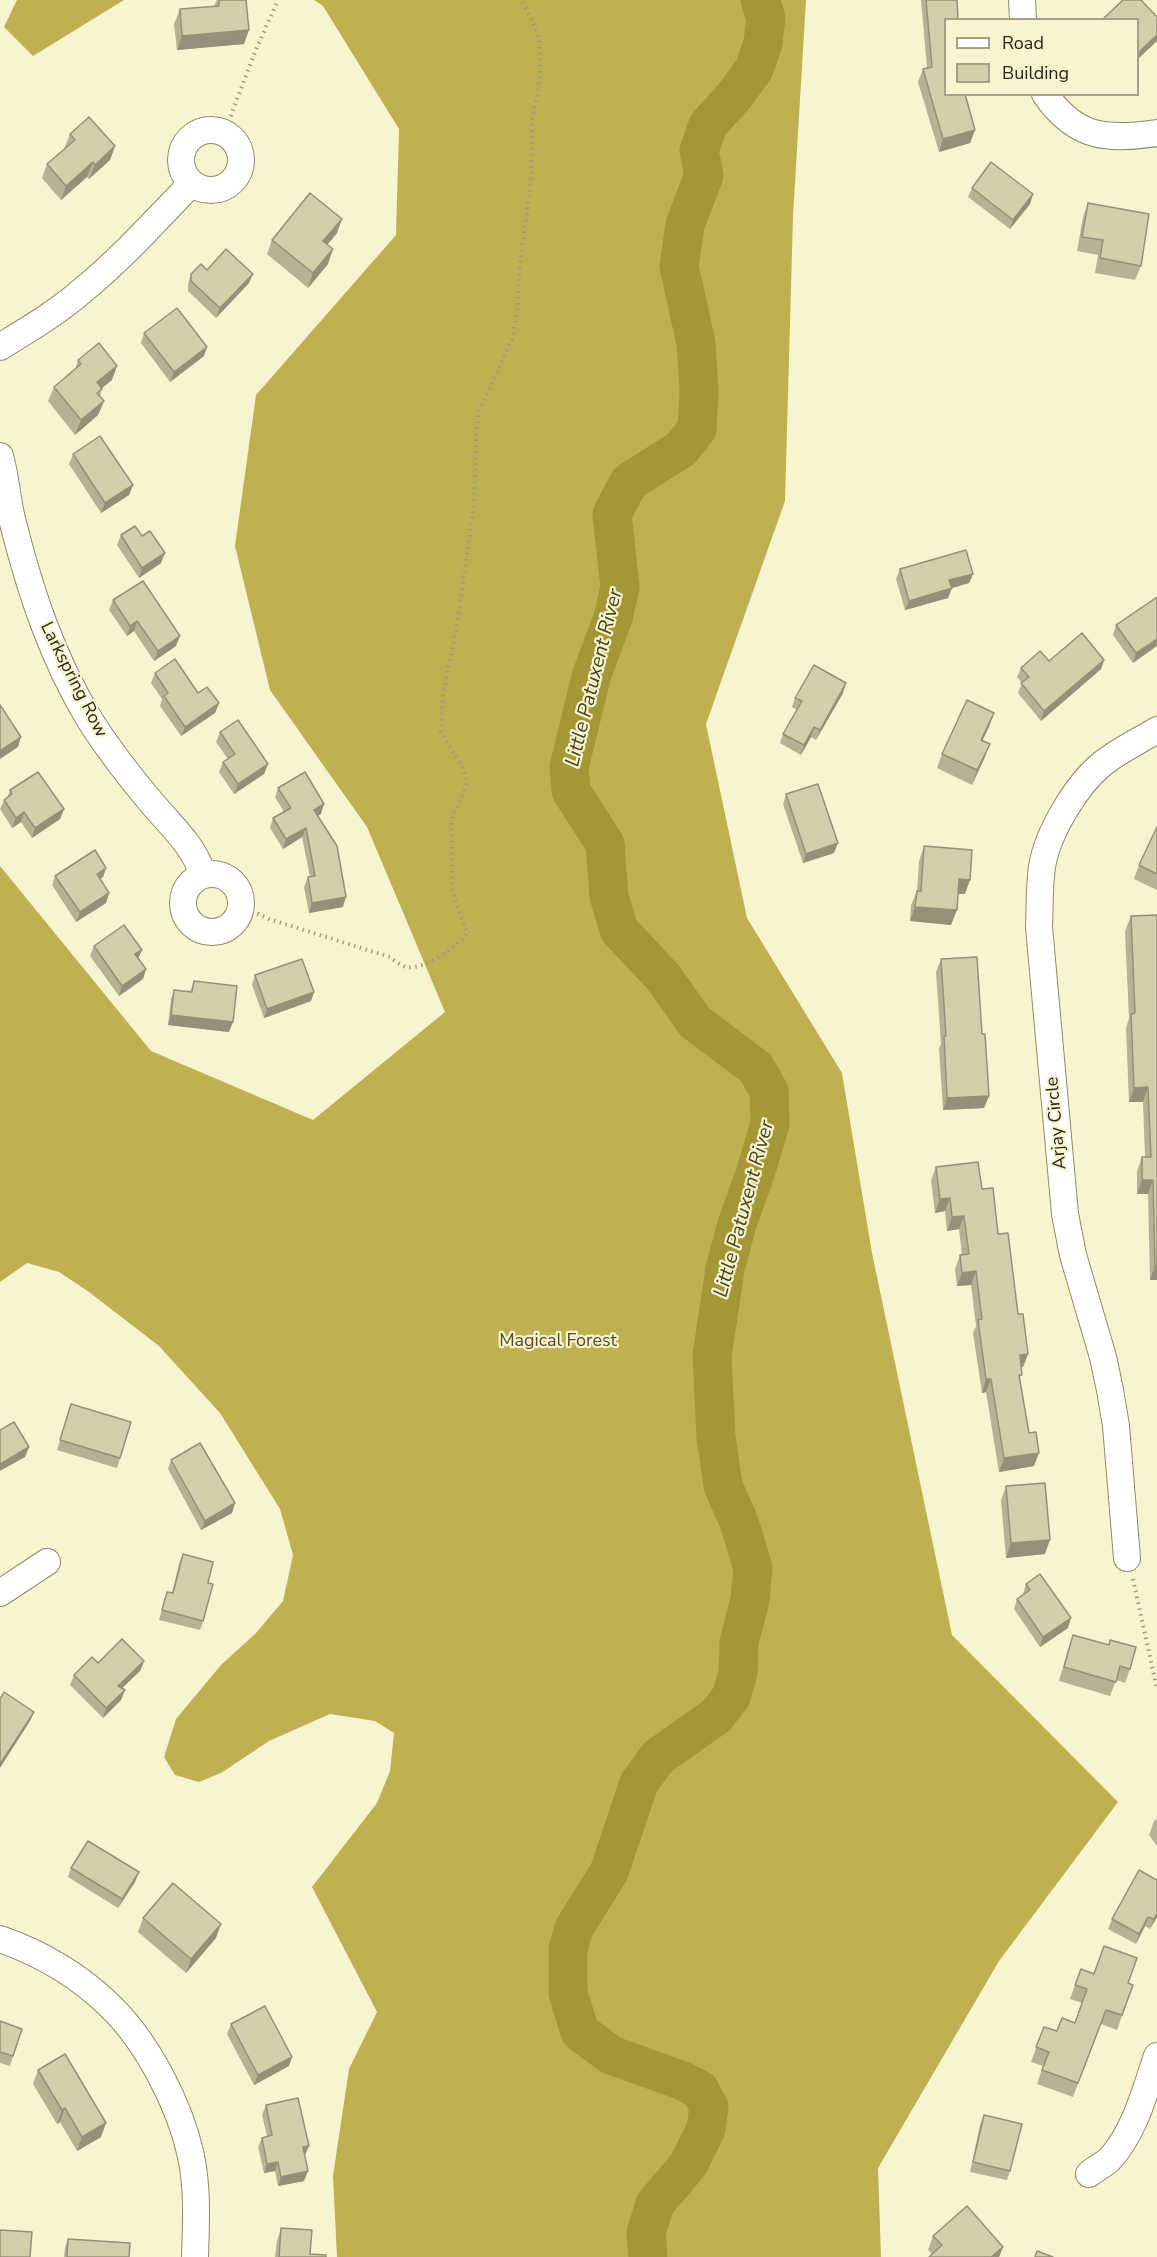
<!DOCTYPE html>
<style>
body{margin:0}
#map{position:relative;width:1157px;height:2257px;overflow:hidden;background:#f9f4d0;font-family:"Nunito Sans",sans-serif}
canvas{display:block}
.legend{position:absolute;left:944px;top:18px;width:195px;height:78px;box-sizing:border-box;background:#f9f4d0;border:2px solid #a5a186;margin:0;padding:8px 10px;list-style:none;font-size:18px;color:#272517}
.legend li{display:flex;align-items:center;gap:12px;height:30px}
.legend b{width:30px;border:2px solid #a5a186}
</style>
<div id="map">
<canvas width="1157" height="2257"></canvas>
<ul class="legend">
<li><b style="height:8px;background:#fff"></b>Road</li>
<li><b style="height:16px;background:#d4cfab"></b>Building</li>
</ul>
</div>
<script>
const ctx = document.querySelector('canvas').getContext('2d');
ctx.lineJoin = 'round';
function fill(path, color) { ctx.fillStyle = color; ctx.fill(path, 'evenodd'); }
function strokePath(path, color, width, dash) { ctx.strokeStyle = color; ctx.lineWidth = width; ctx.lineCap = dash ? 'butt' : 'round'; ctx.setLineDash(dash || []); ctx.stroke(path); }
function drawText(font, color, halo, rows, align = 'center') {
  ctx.font = font + ' "Nunito Sans",sans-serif'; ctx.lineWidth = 4.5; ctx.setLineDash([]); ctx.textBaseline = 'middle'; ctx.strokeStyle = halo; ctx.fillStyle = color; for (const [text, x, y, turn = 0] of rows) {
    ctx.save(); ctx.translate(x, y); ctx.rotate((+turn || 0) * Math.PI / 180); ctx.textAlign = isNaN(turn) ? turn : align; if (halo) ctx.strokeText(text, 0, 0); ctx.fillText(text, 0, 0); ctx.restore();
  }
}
const forest = new Path2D(`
 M17,0H124L33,56L4,27Z
 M314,0H806L793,216L785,501L706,724L747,918L842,1073L872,1253L952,1635L1118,1802L999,1961L878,2168L881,2257H337L333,2176L349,2069L377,2012L312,1887L377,1803L390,1771L394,1733L375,1721L330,1714L269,1741L221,1773L199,1782L175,1775L164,1757L176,1719L221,1665L256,1633L283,1601L293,1555L280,1509L220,1413L159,1346L89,1292L59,1272L27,1263L0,1282V866L151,1051L313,1120L445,1012L367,827L270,690L235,546L256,395L396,235L399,129L323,6Z`);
const river = new Path2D(`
 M648,2257L646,2233L655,2204L688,2165L706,2129L709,2107L700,2090L683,2081L611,2055L580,2032L568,1993V1949L574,1928L609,1872L639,1783L658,1757L716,1716L731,1697L738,1673L739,1642L750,1600L753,1568L739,1522L723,1486L716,1437L712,1356L725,1269L737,1224L755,1174L770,1124L769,1091L756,1068L695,1022L663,977L619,930L609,896L605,844L571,791L569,767L592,674L613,618L620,587L612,514L629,482L681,449L697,429L699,392L696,343L679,266L685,225L704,175L699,151L708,125L735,95L754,69L763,43L766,18L760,0`);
const path = new Path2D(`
 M222,132L230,118L255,52L278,0
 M241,906L269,919L390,957C395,961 401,966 407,967C424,970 459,947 467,933L453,893L451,826L453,815L464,792L467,782L463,768L441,732L443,695L457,625L474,504L476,436L479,411L512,339L517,313L520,263L531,180L532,119L538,92L540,66L539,38L531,18L521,0
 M1133,1579L1157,1689`);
const street = new Path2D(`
 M1022,0L1023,20
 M1045,94C1076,139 1107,140 1157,133
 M181 160a30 30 0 1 1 60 0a30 30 0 1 1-60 0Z
 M0,347C29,329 58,312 83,290C122,258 156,220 191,184
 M0,456C6,477 7,498 12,519C30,591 52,658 91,722C109,750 129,776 151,802C171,826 193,844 203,875
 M183 903a29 29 0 1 1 58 0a29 29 0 1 1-58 0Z
 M1127,1558L1116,1426L1110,1390L1103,1357L1073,1255L1065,1214L1039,927C1040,907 1039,887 1042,867C1047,834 1076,785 1102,764C1118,751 1139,741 1157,730
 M0,1593L47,1562
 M0,1939C40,1953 78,1975 109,2005C147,2041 180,2105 191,2156C198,2190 196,2224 195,2257
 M1089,2174C1095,2169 1103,2165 1109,2160C1135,2132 1145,2091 1157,2056`);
const wall = new Path2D(`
 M217,0H246L244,44L177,50L174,24L180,9L214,6Z
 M921,0H957L945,20V94L975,130L970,143L939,152L918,82L923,69L927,68Z
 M70,134L115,146L110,160L89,179L87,177L61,200L42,178L47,164L64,149Z
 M972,188L1033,194L1030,204L1010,229L968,197Z
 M1088,203L1141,266L1135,280L1095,273L1098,255L1077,251L1083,217Z
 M337,233L327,245L328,264L308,288L267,254L272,240Z
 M207,270L249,283L216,318L188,291V284L191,274Z
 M144,333L204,356L170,382L141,343Z
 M78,360L112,380L102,388L100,396L104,401L98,415L75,435L48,401L54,387L75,370Z
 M73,454L133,485L129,495L101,513L69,464Z
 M121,535L161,563L139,578L117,545Z
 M900,569L973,574L969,583L952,588L948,598L905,610L896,579Z
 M1157,597L1133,663L1113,635L1116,625Z
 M113,600L176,646L154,661L134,631L127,636L109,610Z
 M1104,660L1101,669L1041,721L1018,693L1022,683L1017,677L1021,668L1049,661Z
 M155,673L219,703L215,713L181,736L160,706L162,699L151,683Z
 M843,693L816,740L811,737L801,755L780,743L783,734L797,710L792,707L795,698Z
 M994,713L982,741L990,744L984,759L972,785L937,768L942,754Z
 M220,732L268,764L264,774L234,794L219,772L223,762L228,759L216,742Z
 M278,788L321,814L318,815L343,907L309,913L304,887L308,877H310L302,837L283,849L270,828L273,818L284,812L275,797Z
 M10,790L64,809L60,819L32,838L21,822L12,828L0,809L4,800L7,798Z
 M786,794L834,853L803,863L783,804Z
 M1157,827V890L1134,879L1139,865Z
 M924,846L965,894H958L951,925L910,921L911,905L917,891L919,861Z
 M106,868L103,877L100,879L109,893L106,903L76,922L52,885L55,876Z
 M1157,915V1280H1150L1148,1194H1137V1171L1142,1157H1145L1143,1102H1129L1126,1028L1129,1018L1125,931L1131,916Z
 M94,946L138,959L146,969L143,979L119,996L90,956Z
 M941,959L989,1096L984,1108L943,1110L939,1048L941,1044L936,972Z
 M255,975L314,992L311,1001L264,1018L252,985Z
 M194,981L229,1032L168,1025L171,999L174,990L190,992Z
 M936,1167L982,1189L998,1234L1028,1354L1023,1367H1021L1020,1381L1034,1466L999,1472L986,1392L982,1393L973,1333L976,1326L971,1285L957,1286L955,1269L960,1255H962L959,1229L947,1231L945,1211L935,1213L931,1180Z
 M71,1404L120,1458L117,1468L57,1450Z
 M171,1460L235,1503L232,1513L201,1530L168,1469Z
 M1006,1486L1045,1554L1006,1558L1001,1500Z
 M183,1554L208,1583L203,1621L200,1630L159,1620L167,1592L172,1593L179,1564Z
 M1026,1584L1068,1628L1040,1647L1014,1609L1017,1599L1023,1595V1594Z
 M1073,1635L1130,1669L1125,1683L1116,1680L1110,1696L1059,1681L1068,1650Z
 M144,1661L140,1671L122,1688L125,1690L121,1700L103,1718L70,1685L74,1675L98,1663Z
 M1157,1819V1846L1149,1835L1154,1821Z
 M71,1868L135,1882L118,1908L68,1877Z
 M1157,1917L1150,1929L1145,1926L1136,1944L1108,1929L1112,1919Z
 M143,1918L216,1938L186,1973L138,1932Z
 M1081,1969L1133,1985L1117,2030L1101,2024L1073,2097L1037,2084L1043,2066L1031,2062L1044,2027L1057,2031L1075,2023L1082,2003L1070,1999Z
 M0,2021L22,2029L10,2066L0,2063Z
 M231,2024L289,2066L254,2085L227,2034Z
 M38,2070L101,2137L77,2151L60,2122L57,2124L33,2084Z
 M266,2105L309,2146L304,2156L308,2171L304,2181L278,2186L275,2171L264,2173L258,2147L262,2138L267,2136L262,2115Z
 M984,2115L1010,2171L1007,2180L970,2172L980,2125Z
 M281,2228L310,2254L326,2257H275L277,2241Z
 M933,2236L1003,2247L999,2257H929L932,2254L928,2250Z
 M68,2239L129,2257H64L65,2248Z`);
const shadedWall = new Path2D(`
 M249,30L244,44L177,50L182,36Z
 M1157,35V41L1137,60L1138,53Z
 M975,130L970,143L939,152L943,139Z
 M115,146L110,160L89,179L95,165Z
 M93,162L87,177L61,200L66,186Z
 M1033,194L1030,204L1010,229L1013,220Z
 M342,219L337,233L318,256L323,241Z
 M333,249L328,264L308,288L313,273Z
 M253,274L249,283L216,318L220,308Z
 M207,347L204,356L170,382L174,372Z
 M117,366L112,380L92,396L97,382Z
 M104,401L98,415L75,435L81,420Z
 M133,485L129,495L101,513L105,503Z
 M165,553L161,563L139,578L142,568Z
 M973,574L969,583L952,588L948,598L905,610L909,601L949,580Z
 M137,621L134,631L127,636L130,626Z
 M180,636L176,646L154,661L158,651Z
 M1157,639V646L1133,663L1136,653Z
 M1104,660L1101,669L1041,721L1044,711Z
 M846,683L843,693L816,740L820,730Z
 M219,703L215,713L181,736L185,727Z
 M994,713L989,727L976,754L981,740Z
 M814,727L811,737L801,755L804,745Z
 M21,737L18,747L0,759V751Z
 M990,744L984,759L972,785L977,770Z
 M268,764L264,774L234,794L238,784Z
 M324,804L321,814L311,820L314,810Z
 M64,809L60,819L32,838L35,828Z
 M24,812L21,822L12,828L16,818Z
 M306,828L302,837L283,849L286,839Z
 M838,843L834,853L803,863L806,854Z
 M106,868L103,877L93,884L97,874Z
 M959,879L970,880L965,894H954Z
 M109,893L106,903L76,922L80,912Z
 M346,897L343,907L309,913L312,903Z
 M915,907L957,910L951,925L910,921Z
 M142,950L138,959L135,954Z
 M146,969L143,979L119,996L122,986Z
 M314,992L311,1001L264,1018L267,1009Z
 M171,1015L233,1022L229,1032L168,1025Z
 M1148,1087L1143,1102H1129L1134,1088Z
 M989,1096L984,1108L943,1110L947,1098Z
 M1142,1180H1153L1148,1194H1137Z
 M950,1198L945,1211L935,1213L940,1199Z
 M964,1216L959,1229L947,1231L952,1217Z
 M1155,1266H1157V1280H1150Z
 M976,1271L971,1285L957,1286L962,1273Z
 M1028,1354L1023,1367L1015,1368L1020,1355Z
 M986,1379H991L986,1392L982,1393Z
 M29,1447L25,1457L0,1471V1464Z
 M1039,1453L1034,1466L999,1472L1004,1458Z
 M235,1503L232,1513L201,1530L205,1521Z
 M1050,1540L1045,1554L1006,1558L1011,1543Z
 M1071,1618L1068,1628L1040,1647L1043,1637Z
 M144,1661L140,1671L115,1695L118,1686Z
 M125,1690L121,1700L103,1718L106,1708Z
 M34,1712L30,1721L0,1768V1764Z
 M139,1872L135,1882L118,1908L122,1899Z
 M1157,1914V1917L1150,1929L1154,1919Z
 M1148,1917L1145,1926L1136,1944L1139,1934Z
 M221,1924L216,1938L186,1973L191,1959Z
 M292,2057L289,2066L254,2085L258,2075Z
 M65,2108L60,2122L57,2124L62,2110Z
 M106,2123L101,2137L77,2151L82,2137Z
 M309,2146L305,2155L299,2157L303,2147Z
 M278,2162L275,2171L264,2173L267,2164Z
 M308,2171L304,2181L278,2186L281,2177Z
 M1003,2247L999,2257H991Z`);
const building = new Path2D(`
 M219,0H246L249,30L182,36L180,9L219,6Z
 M926,0H957L958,20H945V94H965L975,130L943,139L923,69L932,67Z
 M1123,0H1141L1157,17V35L1138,53L1137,20H1106L1104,18Z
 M89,117L115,146L95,165L93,162L66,186L47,164L75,140L70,134Z
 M991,162L1033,194L1013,220L972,188Z
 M310,193L342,219L323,241L333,249L313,273L272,240Z
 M1088,203L1149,214L1141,266L1100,258L1103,240L1082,237Z
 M226,249L253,274L220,308L191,281V274L201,264L207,270Z
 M177,308L207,347L174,372L144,333Z
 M99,343L117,366L97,382L102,389L97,393L104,401L81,420L54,387L81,364L78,360Z
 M100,436L133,485L105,503L73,454Z
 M135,526L142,536L150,531L165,553L142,568L121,535Z
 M966,550L973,574L949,580L952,588L909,601L900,569Z
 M143,581L180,636L158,651L137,621L130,626L113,600Z
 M1157,597V639L1136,653L1116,625Z
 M1082,633L1104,660L1044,711L1021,683L1029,677L1021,668L1040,651L1049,661Z
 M175,659L198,693L207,687L219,703L185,727L164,696L168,693L155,673Z
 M814,665L846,683L820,730L814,727L804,745L783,734L802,701L795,698Z
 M967,700L994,713L981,740L990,744L977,770L942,754Z
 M0,705L21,737L0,751Z
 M238,720L268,764L238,784L223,762L235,754L220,732Z
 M38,772L64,809L35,828L24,812L16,818L4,800L12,794L10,790Z
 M305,772L324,804L314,810L337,846L346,897L312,903L308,877L315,876L306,828L286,839L273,818L291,808L278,788Z
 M818,784L838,843L806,854L786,794Z
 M1157,827V874L1139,865Z
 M924,846L972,850L970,880L959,879L957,910L915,907L917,891H921Z
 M95,850L106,868L97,874L109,893L80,912L55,876Z
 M1157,915V1266H1155L1153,1180H1142V1157H1151L1148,1087L1134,1088L1131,1014L1135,1013L1131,916Z
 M124,925L142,950L135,954L146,969L122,986L94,946Z
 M977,957L982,1034H985L989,1096L947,1098L944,1036H946L941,959Z
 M302,959L314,992L267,1009L255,975Z
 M194,981L237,986L233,1022L171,1015L174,990L192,992Z
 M978,1162L982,1189L993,1188L998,1234L1008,1233L1018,1314H1023L1028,1354L1020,1355L1022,1375H1019L1029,1433L1036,1432L1039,1453L1004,1458L991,1379H986L978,1320L982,1319L976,1271L962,1273L960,1255L969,1254L964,1216L952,1217L950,1198L940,1199L936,1167Z
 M71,1404L131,1422L120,1458L60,1440Z
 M14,1422L29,1447L0,1464V1430Z
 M200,1443L235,1503L205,1521L171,1460Z
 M1045,1483L1050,1540L1011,1543L1006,1486Z
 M183,1554L213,1562L208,1583L213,1584L203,1621L162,1610L167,1592L173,1593Z
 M1040,1574L1071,1618L1043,1637L1017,1599L1030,1590L1026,1584Z
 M1073,1635L1109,1645L1110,1640L1136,1647L1130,1669L1120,1666L1116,1682L1064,1667Z
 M122,1639L144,1661L118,1686L125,1690L106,1708L74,1675L92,1657L98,1663Z
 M4,1692L34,1712L0,1764V1699Z
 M88,1841L139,1872L122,1899L71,1868Z
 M1139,1870L1157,1880V1914L1154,1919L1148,1917L1139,1934L1112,1919Z
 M173,1883L221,1924L191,1959L143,1918Z
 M1104,1946L1137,1958L1128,1983L1133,1985L1122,2015L1106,2010L1078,2083L1042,2070L1049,2052L1036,2047L1044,2027L1057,2031L1062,2018L1075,2023L1087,1989L1075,1985L1081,1969L1094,1974Z
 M265,2006L292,2057L258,2075L231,2024Z
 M0,2021L22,2029L13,2056L0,2052Z
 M65,2054L106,2123L82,2137L65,2108L62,2110L38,2070Z
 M298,2098L309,2146L303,2147L308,2171L281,2177L278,2162L267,2164L262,2138L272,2135L266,2105Z
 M984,2115L1022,2124L1010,2171L973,2162Z
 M967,2206L1003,2247L991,2257H929L942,2245L933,2236Z
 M281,2228L312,2230L310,2254L326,2255V2257H279Z
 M0,2230L32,2232L30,2257H0Z
 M68,2239L130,2243L129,2257H67Z
 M1037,2251L1053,2257H1035Z`);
const streetNames = [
 ["Larkspring Row",73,680,63],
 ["Arjay Circle",1057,1123,-95]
];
const parkNames = [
 ["Magical Forest",558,1342]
];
const waterNames = [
 ["Little Patuxent River",595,678,-76],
 ["Little Patuxent River",745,1209,-75]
];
fill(forest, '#bfb151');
strokePath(river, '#a59735', 39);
strokePath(street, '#8f8a68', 28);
strokePath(path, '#a09c81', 4, [1.5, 4.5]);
strokePath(street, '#fff', 26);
fill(wall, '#b6b293');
fill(shadedWall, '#949178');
fill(building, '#d4cfab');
strokePath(building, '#949178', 1.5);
drawText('18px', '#272517', '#f9f4d0', streetNames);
drawText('18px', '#524c24', '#f9f4d0', parkNames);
drawText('italic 20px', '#464018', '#f9f4d0', waterNames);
</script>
